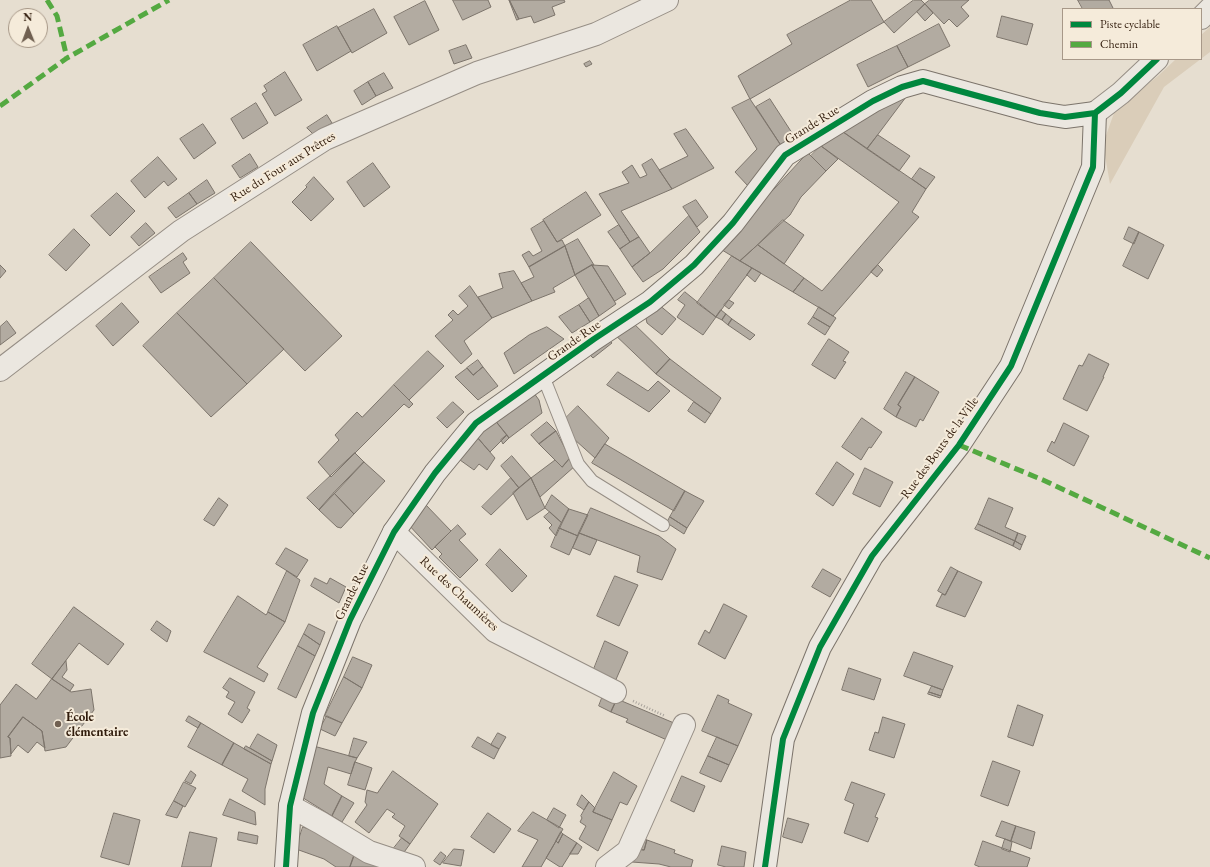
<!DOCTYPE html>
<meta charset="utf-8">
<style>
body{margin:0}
#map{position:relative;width:1210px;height:867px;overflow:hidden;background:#e6ded0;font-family:"EB Garamond",serif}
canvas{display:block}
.legend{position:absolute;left:1062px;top:8px;width:140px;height:52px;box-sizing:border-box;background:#f5ebda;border:1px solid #a79888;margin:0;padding:5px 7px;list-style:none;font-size:12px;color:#311c0c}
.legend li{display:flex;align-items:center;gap:8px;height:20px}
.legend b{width:20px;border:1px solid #a79888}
.north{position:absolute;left:8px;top:8px;width:40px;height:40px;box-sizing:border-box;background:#f5ebda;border:1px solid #a79888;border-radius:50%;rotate:359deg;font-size:11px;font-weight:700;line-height:16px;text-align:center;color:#311c0c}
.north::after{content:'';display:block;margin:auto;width:14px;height:18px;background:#706051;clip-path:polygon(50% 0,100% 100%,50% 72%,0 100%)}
</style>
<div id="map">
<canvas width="1210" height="867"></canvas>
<ul class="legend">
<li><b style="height:5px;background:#00873e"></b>Piste cyclable</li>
<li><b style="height:5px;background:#54a941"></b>Chemin</li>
</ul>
<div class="north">N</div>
</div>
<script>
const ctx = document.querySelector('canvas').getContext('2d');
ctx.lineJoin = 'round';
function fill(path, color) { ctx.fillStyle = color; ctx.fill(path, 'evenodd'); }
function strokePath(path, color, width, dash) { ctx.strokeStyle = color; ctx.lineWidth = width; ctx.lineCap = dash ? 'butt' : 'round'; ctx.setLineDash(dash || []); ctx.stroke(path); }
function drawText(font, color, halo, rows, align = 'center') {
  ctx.font = font + ' "EB Garamond",serif'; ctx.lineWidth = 4; ctx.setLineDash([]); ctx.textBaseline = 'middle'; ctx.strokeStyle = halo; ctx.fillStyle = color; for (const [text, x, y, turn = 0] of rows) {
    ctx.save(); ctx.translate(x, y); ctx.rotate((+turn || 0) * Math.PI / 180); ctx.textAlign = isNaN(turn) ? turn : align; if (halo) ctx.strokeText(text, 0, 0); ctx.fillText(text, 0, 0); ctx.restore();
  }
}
const green = new Path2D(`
 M1210,27V52L1164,87L1110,184L1103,144L1114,113L1125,102L1158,76L1176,59H1201V35Z`);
const building = new Path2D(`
 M453,0H488L491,7L463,20Z
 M509,0L519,19L517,20Z
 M510,0H564L565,2L552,7L555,15L534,23L531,16L519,19Z
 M851,0H871L884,22L750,99L738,76L792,44L787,35Z
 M914,0H921L925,4L894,33L884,22Z
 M930,0H969L961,7L969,16L957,27L949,19L944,24L925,4Z
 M1078,0H1109L1113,8L1111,9H1083Z
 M425,1L439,30L409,45L394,17Z
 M925,4L933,13L925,21L917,12Z
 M374,9L387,33L352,53L338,28Z
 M1002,16L1033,24L1027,45L997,37Z
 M939,24L950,46L908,67L897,46Z
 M337,26L351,51L317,71L303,45Z
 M466,45L472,58L454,64L449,51Z
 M897,46L908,67L868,87L857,65Z
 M590,61L592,64L586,67L584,64Z
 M285,72L302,100L275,116L262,94L267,91L264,86Z
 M384,73L393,88L376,96L368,82Z
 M368,82L376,96L362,105L354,91Z
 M912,89L867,149L836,127Z
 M750,99L784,150L748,186L735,172L757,149L732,108Z
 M770,99L794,136L782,147L756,107Z
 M256,103L268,123L243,139L231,119Z
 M327,115L332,123L313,134L307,128Z
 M203,124L216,143L194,159L180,139Z
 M836,127L926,189L912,212L919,217L833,316L793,292L804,278L822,291L899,202L821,146Z
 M686,129L714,168L672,189L659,170L688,156L674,134Z
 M878,135L910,156L899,171L867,149Z
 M821,146L838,159L826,171L811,156Z
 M808,153L826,171L801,197L790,215L740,261L714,245L762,197L773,190Z
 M250,154L258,167L240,178L232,166Z
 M158,157L177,179L168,186L164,181L145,198L131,181Z
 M652,159L672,189L621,211L639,237L630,242L599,194L629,183L622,172L632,165L640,178L647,175L642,165Z
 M373,163L390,187L364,207L347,182Z
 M920,168L935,177L926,189L912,179Z
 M314,177L334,199L311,221L292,202L307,187L306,186Z
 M207,180L215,193L197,204L189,193Z
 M586,192L601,215L557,242L543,220Z
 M117,193L135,211L110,236L91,216Z
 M189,193L197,204L176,218L168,208Z
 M696,200L708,217L697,227L683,207Z
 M689,216L700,232L663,269L643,282L632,267L650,253Z
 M783,220L804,235L784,264L758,245Z
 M544,221L557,242L562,240L565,246L529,267L522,255L529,251L533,256L542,251L531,229Z
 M146,223L155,233L139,246L131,237Z
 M619,225L630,242L620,249L608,232Z
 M1129,227L1139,232L1134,244L1124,239Z
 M74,229L90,245L66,271L49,255Z
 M1139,232L1164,245L1148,279L1123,266Z
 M639,237L650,253L632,267L620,249Z
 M578,239L594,265H592L575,275L565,246Z
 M251,242L342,336L305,371L214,278Z
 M758,245L804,278L793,292L740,261Z
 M565,246L575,275L553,288L555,292L532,301L521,283L534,277L529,267Z
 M183,253L187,259L183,262L190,273L161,293L149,277Z
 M732,256L752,268L716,317L697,303Z
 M0,265L6,271L0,278Z
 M592,265L608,266L626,294L615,301Z
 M592,265L616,304L599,316L575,275Z
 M878,265L883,270L877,277L871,272Z
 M752,268L761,273L755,282L747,275Z
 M514,271L532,301L492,318L478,297L503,288L499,274Z
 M214,278L284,349L247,384L177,313Z
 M470,286L492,318L464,341L472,354L461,364L435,336L453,320L448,315L453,310L458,315L468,306L459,296Z
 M685,292L716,317L703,335L677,317L685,305L678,300Z
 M589,298L599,316L590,322L579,305Z
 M729,300L734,303L729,309L724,305Z
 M122,303L139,322L113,346L96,326Z
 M658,304L676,319L662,335L647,323L645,314Z
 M579,305L590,322L572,333L559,317Z
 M819,307L836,318L830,327L813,317Z
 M721,310L726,314L722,320L716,317Z
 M177,313L247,384L211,417L143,346Z
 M726,314L732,319L728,325L722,320Z
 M813,317L830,327L825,335L808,324Z
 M629,319L670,359L656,374L611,331Z
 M732,319L755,335L750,340L728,325Z
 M7,321L16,333L0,345V327Z
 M547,327L564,339L514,374L504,353L529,335Z
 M605,335L612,343L593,358L586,351Z
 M829,339L849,352L843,361L846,362L835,379L812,365Z
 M428,351L444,366L409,400L394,385Z
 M1089,354L1109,364L1103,377H1104L1087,411L1063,399L1079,365L1082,366Z
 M670,359L721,398L711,414L656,374Z
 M478,360L483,367L473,375L467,368Z
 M483,367L498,386L478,400L455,377L467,368L473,375Z
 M618,372L648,391L658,381L670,391L649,412L607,385Z
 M906,372L915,377L898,405L901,407L896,417L884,409Z
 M915,377L939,392L923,421L920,419L916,427L896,417L901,407L898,405Z
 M394,385L413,404L409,408L404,404L331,477L318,462L339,440L335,435L357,412L362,417Z
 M531,389L539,400L542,413L509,438L494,419Z
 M453,402L464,412L447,428L437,418Z
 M694,402L711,414L705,423L688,411Z
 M578,406L609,438L595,458L574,439L562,422Z
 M862,418L882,432L871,448L869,447L861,460L842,447Z
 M494,419L507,435L490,452L477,437Z
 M547,422L556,431L539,444L531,435Z
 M1064,423L1089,436L1074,466L1047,451L1052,441L1054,443Z
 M556,431L570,458L562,467L539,444Z
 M507,435L509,438L503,444L501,440Z
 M477,437L495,458L487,470L479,464L474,470L460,460Z
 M605,444L685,491L674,511L592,463Z
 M355,453L364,462L319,510L307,498Z
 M512,456L531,478L519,488L501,466Z
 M570,458L575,466L540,497L531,478L555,460L562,467Z
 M364,462L385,481L354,514L334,493Z
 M837,462L854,474L833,506L816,494Z
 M865,468L893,482L880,507L853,494Z
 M511,478L519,488L491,515L482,507Z
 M531,478L545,508L527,520L513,493Z
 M685,491L704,501L687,528L670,517Z
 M334,493L354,514L341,528L337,527L319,510Z
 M552,495L569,509L562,523L545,508Z
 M219,498L228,505L214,526L204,520Z
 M989,498L1013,508L1005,527L1018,533L1015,541L978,524Z
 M425,504L451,531L432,550L407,523Z
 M591,508L659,536L676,549L662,580L637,572L640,556L579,533Z
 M569,509L588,515L578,536L559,528Z
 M550,512L562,523L556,536L549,528L552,525L544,517Z
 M670,517L687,528L684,534L667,523Z
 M978,524L1015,541L1013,546L975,529Z
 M458,525L466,534L459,540L478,560L460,578L439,557L442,554L435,547Z
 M559,528L578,536L569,555L551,547Z
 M579,533L597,540L590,555L573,548Z
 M1018,533L1026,536L1022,545L1015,541Z
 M1015,541L1022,545L1020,550L1013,546Z
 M286,548L308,560L297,577L276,564Z
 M500,549L527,576L512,592L486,565Z
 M951,567L958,571L945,595L938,591Z
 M823,569L841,579L830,597L812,587Z
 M287,571L300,580L285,622L268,612Z
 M958,571L982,582L965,617L936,606L942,594L945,595Z
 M615,576L638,585L619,626L597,616Z
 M315,578L327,584L330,578L346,587L339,603L311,586Z
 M238,596L266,615L268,612L285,622L257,667L268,674L264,682L204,652Z
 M724,604L747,616L725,659L698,644L705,630L709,633Z
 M74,607L124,644L108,665L79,643L52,679L32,664Z
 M157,621L171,631L167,642L151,630Z
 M309,624L325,632L320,645L304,634Z
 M304,634L320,645L315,656L298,646Z
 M605,641L628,652L614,684L592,674Z
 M298,646L315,656L296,698L278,689Z
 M914,652L953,666L943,690L904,676Z
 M353,657L372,665L362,688L344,677Z
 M66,661L67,670L62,677L74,685L70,691L52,679Z
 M849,668L881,679L874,700L842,690Z
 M344,677L362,688L342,723L325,716Z
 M230,678L255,692L247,708L250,710L242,723L228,714L235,702L226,697L229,692L223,688Z
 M52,679L71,692L91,689L94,710L66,747L45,751L42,731L23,717L8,737L10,738L11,756L0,758V705L16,684L36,699Z
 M932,686L943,690L941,696L929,692Z
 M929,692L941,696L940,698L928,694Z
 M604,693L617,699L611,712L599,706Z
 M718,695L729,700L728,703L752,714L738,746L702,731Z
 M617,699L674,723L667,740L626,722L628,719L611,712Z
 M1018,705L1043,715L1033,746L1008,737Z
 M189,716L201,723L198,728L186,721Z
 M327,716L342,723L335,736L320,729Z
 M23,717L42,731L45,748L37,742L28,753L18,745L11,754L10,738L8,737Z
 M883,717L905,724L894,758L869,750L875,732L878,733Z
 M201,723L234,743L222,765L188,747Z
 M498,733L506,737L499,749L491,745Z
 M258,734L277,745L272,761L250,748Z
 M478,737L499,749L494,759L472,747Z
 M717,737L738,746L729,765L708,756Z
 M354,738L367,742L357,758L349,756Z
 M234,743L271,764L265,789V805L242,791L248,779L222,765Z
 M310,745L357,758L355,762L351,774L328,767L324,784L342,796L332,816L300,796Z
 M246,746L272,761L271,764L244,749Z
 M708,756L729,765L721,782L700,773Z
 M993,761L1020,771L1008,806L981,796Z
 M355,762L372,768L365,790L348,785Z
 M191,771L196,775L191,784L185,781Z
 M393,771L438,804L410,844L399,836L405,826L392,817L395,814L387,809L369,833L355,822L367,805L365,802L367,790L377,793Z
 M614,772L637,786L627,805L620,802L612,820L593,812Z
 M682,776L705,786L694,812L671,801Z
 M184,782L196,788L185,807L174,801Z
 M852,782L885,794L875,817L878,818L868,842L844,833L854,804L845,800Z
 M582,795L589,802L584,810L577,805Z
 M342,796L354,803L342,822L332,816Z
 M230,799L255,812L256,825L223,815Z
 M174,801L183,806L177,818L166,815Z
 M589,802L595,808L593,812L612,820L598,851L579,839L586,826L580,822L582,818L581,816Z
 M554,808L566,815L559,828L547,820Z
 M533,812L563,829L541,867H522L538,840L518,831Z
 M114,813L140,820L129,865L101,857Z
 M488,813L511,829L494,853L471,837Z
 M788,818L809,824L802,843L783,837Z
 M1002,821L1016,826L1011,841L996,836Z
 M1016,826L1035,832L1031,849L1011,841Z
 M303,827L331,837L355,853L350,867H336L324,859L296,849Z
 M190,832L217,838L211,867H182Z
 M239,832L258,836L257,844L238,840Z
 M561,832L563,834L558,843L556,841Z
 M563,834L577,843L562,867H560L546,858L556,841L558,843Z
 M402,838L410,844L402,855L394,848Z
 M639,838L647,840L644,850L636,849Z
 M1005,839L1012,842L1010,852L1002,849Z
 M647,840L675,850L674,853L693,860L691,867H671L659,864L632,862L635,849L644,850Z
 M983,841L1030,858L1027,867H980L975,865Z
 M577,843L582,847L578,854H570Z
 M722,846L746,852L744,867H726L718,865Z
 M454,849L464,850L461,866L443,863Z
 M441,852L446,856L440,865L434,861Z
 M355,853L380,867H350Z`);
const path = new Path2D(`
 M633,701L665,716`);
const lane = new Path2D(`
 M543,376L578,464L592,481L663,525`);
const street = new Path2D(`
 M1201,18L1210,9
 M1095,113L1121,93L1157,59
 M0,370L181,231L325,139L477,73L596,34L667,0
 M394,532L495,631L615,692
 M290,806L321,823L369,852L414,867
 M607,867L628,851L684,725`);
const secondary = new Path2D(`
 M286,867L290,806L313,713L350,620L394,532L435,473L476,423L594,339L650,302L694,265L733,223L785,155L873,101L902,87L923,81L1040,113L1065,117L1095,113L1093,167L1011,366L959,445L872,556L820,647L783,739L765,867`);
const quiet = new Path2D(`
 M47,0L57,16L67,58
 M0,106L67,58L169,0
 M959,445L1043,480L1210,558`);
const cycleway = new Path2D(`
 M286,867L290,806L313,713L350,620L394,532L435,473L476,423L594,339L650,302L694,265L733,223L785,155L873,101L902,87L923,81L1040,113L1065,117L1095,113L1121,93L1157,59
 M765,867L783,739L820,647L872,556L959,445L1011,366L1093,167L1095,113`);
const markers = [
 [58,724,4,"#706051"]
];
const streetNames = [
 ["Grande Rue",812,125,-32],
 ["Rue du Four aux Prêtres",283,167,-32],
 ["Grande Rue",574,341,-35],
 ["Rue des Bouts de la Ville",940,448,-54],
 ["Grande Rue",352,592,-64],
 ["Rue des Chaumières",459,594,43]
];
const poiNames = [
 ["École",66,717],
 ["élémentaire",66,732]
];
fill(green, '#dacdb9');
fill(building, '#b2aba1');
strokePath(building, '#7c746b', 1);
strokePath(lane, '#968e85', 14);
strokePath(street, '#968e85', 24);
strokePath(secondary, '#7c746b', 24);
strokePath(path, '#a8a29b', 2.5, [1, 2]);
strokePath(lane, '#ebe7e0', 12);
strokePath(street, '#ebe7e0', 22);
strokePath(secondary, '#ebe7e0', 22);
strokePath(quiet, '#54a941', 5, [10, 5]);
strokePath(cycleway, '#00873e', 6);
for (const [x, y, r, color] of markers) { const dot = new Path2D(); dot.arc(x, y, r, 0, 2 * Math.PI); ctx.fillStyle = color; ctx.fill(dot); strokePath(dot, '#f5ebda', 1.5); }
drawText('13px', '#311c0c', '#f5ebda', streetNames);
drawText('bold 13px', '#311c0c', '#f5ebda', poiNames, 'left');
</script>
